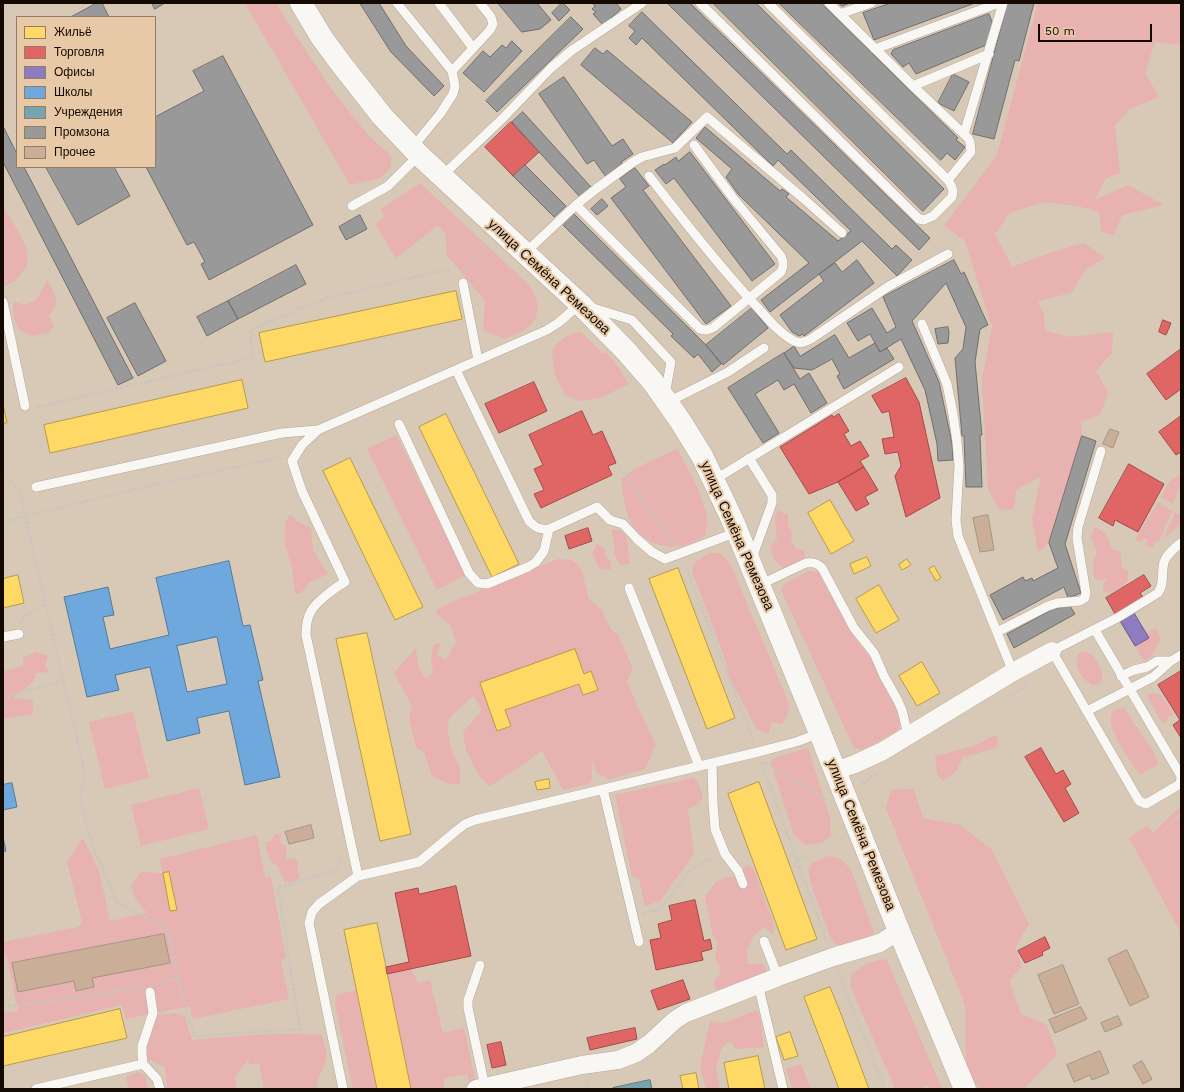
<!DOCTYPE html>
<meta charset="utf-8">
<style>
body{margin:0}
#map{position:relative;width:1184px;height:1092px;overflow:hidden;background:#d8c8b6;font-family:"Work Sans",sans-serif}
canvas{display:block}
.frame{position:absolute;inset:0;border:4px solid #140a01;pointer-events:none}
.legend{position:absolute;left:16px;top:16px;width:140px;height:152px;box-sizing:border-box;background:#e7c9a7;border:1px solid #937d65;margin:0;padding:5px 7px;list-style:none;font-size:12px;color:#140a01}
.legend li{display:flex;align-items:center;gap:8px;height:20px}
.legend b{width:20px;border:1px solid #937d65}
.scale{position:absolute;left:1038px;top:24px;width:114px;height:18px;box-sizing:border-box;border:2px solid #140a01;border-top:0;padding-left:5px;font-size:12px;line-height:14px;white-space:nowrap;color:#140a01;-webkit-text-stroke:3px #e7c9a7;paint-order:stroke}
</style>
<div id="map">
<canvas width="1184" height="1092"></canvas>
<div class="frame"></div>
<ul class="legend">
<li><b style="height:11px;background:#ffd966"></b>Жильё</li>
<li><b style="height:11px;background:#e06666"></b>Торговля</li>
<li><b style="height:11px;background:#8e7cc3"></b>Офисы</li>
<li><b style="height:11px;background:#6fa8dc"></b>Школы</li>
<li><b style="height:11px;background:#76a5af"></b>Учреждения</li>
<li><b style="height:11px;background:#999"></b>Промзона</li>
<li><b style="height:11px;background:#caae97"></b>Прочее</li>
</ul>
<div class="scale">50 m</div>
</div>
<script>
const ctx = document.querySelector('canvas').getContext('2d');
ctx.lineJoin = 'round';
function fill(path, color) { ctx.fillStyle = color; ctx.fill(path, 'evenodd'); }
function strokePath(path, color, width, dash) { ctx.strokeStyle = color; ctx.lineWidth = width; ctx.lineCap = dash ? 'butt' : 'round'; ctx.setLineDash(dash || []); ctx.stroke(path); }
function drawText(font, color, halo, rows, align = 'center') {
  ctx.font = font + ' "Work Sans",sans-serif'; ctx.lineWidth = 4; ctx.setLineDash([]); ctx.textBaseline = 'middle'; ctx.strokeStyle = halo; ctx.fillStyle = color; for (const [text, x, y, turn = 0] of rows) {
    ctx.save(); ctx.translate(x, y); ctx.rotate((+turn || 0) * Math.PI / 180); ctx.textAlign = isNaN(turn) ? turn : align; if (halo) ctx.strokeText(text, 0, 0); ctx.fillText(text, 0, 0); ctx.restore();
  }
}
const green = new Path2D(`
 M245,3H276L298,39L332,90L367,134L391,156V167L380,178L350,185Z
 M1038,3H1181V45L1155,42L1145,73L1159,97L1131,108L1115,126L1120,173L1106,178L1095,200L1128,185L1164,205L1122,215L1114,235L1101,232L1099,212L1078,206L1044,202L1010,213L995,234L1012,267L1050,253L1084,243L1105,258L1086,269L1071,293L1038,301L1044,315L1045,331L1070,337L1113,332L1112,353L1096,371L1108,392L1101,414L1081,422L1082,436L1049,543L1038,552L1032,519L1041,476L1016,490L1014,509L1000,510L988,489L982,379L992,327L965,241L944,226L997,155Z
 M420,183L530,286C532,291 536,296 537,301C541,325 523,332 504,339L483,330L485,301L447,255L445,233L438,225L396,258L375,224L384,218L381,209Z
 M3,205C11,222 32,246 27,264C26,267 24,270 22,272C18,280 12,284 3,286Z
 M47,280L56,297L55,307L49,316L54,326L48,333L32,336L19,330L13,316V302L26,305L38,298Z
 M581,332L602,353H607L616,364L629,384L600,398L580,401L565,395L554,373L552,349C562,340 566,333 581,332Z
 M396,435L466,575L437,590L367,449Z
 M677,449C687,467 706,500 707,520C708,525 706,531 705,536C700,538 696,541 691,543C667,553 639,542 629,518C624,508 623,490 621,479L636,468Z
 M1181,474V484L1173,504L1161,497L1169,482Z
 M1158,502L1172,511L1160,540L1156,542L1152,548L1145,544L1147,540L1144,538L1141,542L1135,540Z
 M779,510L788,515V525L792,532L791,542L797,549H803L806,557L797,565L784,569L774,559L770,546L777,539L775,517Z
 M1175,512L1181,516V524L1164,538Z
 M290,514L298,522L311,528L313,550L328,574L310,582L300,594L295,593L292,568L285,544V524Z
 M1095,527L1106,534L1112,549L1121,552V567L1128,571V581L1122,587L1109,593L1103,590V586L1107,579L1097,580L1094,577L1093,562L1097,553L1091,537Z
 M611,529L619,530L626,535L630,563L625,565H620L614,553L615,547Z
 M597,544L604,548L607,558L611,562L610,570L599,568L592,554Z
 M709,553H720L730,563L790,706L786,718L782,724L771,722L769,734L757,729L727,674L726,662L692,571L695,562Z
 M558,559L572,560L581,568L589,599L601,609L611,629L619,636L633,669L627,681L639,709L656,745L645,769L609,779L597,773L592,761V780L588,784L563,790L542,750L527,762L490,786L479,776L466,750L463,732L482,710L473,696L450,717L447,728L451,748L460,768V784H450L432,776L424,752L416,747L409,718L412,706L394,673L416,648L418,667L427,680L433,672L431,657L434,644L441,643L437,655L446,660L456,643L451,626L435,612L447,604ZM591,671L597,690L583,695L579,684L505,710L511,726L498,731L481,683L584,674Z
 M809,571L818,572L852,634L873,662L893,702L900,723L897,731L865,749L854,748L781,590L784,584Z
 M1155,628L1161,638L1152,656L1144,661L1135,646L1149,638L1146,633Z
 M36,652L48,656L45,665L49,672L36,673L33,682L13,698L33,700V714L3,719V672L23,666V658Z
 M1083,652C1086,652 1089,652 1092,655C1096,659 1104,673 1102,679C1102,681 1100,682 1099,684L1092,685C1080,678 1074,667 1078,654Z
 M1148,693L1158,694L1162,696L1174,714L1169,716L1165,723L1161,721L1149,700Z
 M1118,708H1124L1153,751L1156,759L1158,764L1140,775C1132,763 1108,731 1111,717C1111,712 1115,710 1118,708Z
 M133,712L149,778L105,789L89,722Z
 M995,735L998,739L996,748L963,757L957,770L943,781L937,774L935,756L974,746Z
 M808,748L830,818L831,836L821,843L806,845L794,835L771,763L774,758Z
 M693,778L698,782L703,798L697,804L688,809L694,854L660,901L645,906L639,878L632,877L615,795Z
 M199,788L209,829L141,846L131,805Z
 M914,789L923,818L960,825L992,850L1029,924L1015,947L1022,967L1009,980L1021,1014L1047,1025L1057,1054L1024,1089H981L972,1079L966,1060L965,1005L886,808L891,790Z
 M1181,806V813L1158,835L1181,815V933L1129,838L1147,826L1153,833Z
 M275,834H281L280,843L285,845L287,850L285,857L286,860L293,858L298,861L297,869L300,878L292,882H284L283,876L279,872V867C269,862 266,852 266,842L271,841Z
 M257,835L265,878L271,877L286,958L281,960L289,999L192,1019L190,1006L126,1019L122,1005L3,1033V1013L18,1011L6,952L3,953V942L79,927L82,922L67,862L83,838L99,871L110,921L147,913L135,898L131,885L141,872L163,873L160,859Z
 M828,856L841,859L851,870L874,933L870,938L843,948L837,945L830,937L811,884L808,870L812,863Z
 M747,865L753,867L774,925L773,935L765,927L754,935L747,951L748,964H763L767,971L762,976L722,992L715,989L714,981L720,974L719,965L715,959L718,942L713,936L705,897L716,882L727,877L737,878Z
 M883,959L887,960L942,1089H929L927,1085L920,1089H895L850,985L852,973L868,963Z
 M411,968L418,983L430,980L443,1033L464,1028L476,1084L470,1086L467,1074L444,1078V1089H411L387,974Z
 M356,990L377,1089H353L335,1004L337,995Z
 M757,1010C762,1017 762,1037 764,1047L736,1049L730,1041L722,1047L716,1067L720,1089H706L700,1067L710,1021L723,1023Z
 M174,1013L185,1016L192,1040C235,1036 279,1032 322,1035L327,1055L324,1067L318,1078L317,1088L264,1089L259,1063L250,1065L248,1060L235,1076L236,1089H167L165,1067L146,1058V1049L157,1015Z
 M801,1064L811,1089H793L786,1069Z
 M138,1072L145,1075L148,1089H129L126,1077Z`);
const homes = new Path2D(`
 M456,291L462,319L265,362L259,333Z
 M242,380L248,408L50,453L44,425Z
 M3,404L7,423H3Z
 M446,414L519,564L492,577L419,427Z
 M350,458L423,607L395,620L323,471Z
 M830,500L854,541L831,554L808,513Z
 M867,557L871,566L854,574L850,564Z
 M907,559L911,565L902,570L899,565Z
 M934,566L941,578L936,581L929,569Z
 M678,568L735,718L707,729L649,579Z
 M18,575L24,603L3,608V579Z
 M879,585L899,620L876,633L856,599Z
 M367,633L411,834L380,841L336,639Z
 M575,649L584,674L591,671L598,690L583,695L579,684L505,710L511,726L497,731L480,683Z
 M922,662L940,693L917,706L899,676Z
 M549,779L550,788L537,790L535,782Z
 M759,782L817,939L786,950L728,794Z
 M169,872L177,910L170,911L163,873Z
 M377,923L386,967L411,1089H377L344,930Z
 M830,987L841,1014L869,1089H839L825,1052L804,997Z
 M120,1009L127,1038L3,1066V1037Z
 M790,1032L798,1056L784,1060L776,1037Z
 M758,1056L765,1089H729L724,1063Z
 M696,1073L699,1089H683L680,1076Z`);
const shops = new Path2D(`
 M511,122L539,152L513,176L485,147Z
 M1163,320L1171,323L1166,335L1159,332Z
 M1181,349V389L1166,400L1147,374Z
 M906,378L919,402L940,498L906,517L895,476L901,466L898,452L885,454L882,439L894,437L889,411L882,413L872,396Z
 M534,382L547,411L499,433L485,404Z
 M582,411L593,435L602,431L611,451L616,463L608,466L612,475L541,508L534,494L544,490L534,469L543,465L529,435Z
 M839,414L849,431L844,434L851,446L860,441L869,456L860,461L864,467L838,482L809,494L780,447L832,415L833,417Z
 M1181,416V452L1176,455L1159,432Z
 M1129,464L1164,484L1138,532L1115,520L1113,526L1099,518Z
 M864,467L878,490L865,497L869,504L856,511L838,482Z
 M588,528L592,541L569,549L565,536Z
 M1144,575L1151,586L1140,593L1143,597L1115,614L1106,598Z
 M1181,671V738L1173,725L1180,720L1158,685Z
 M1041,748L1056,774L1063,770L1071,784L1065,788L1079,813L1064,822L1025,757Z
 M456,886L471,956L387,974L386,967L409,962L395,893L418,888L419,894Z
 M695,900L704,941L710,939L712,949L701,952L703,960L656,970L650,940L661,938L658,924L672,920L669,906Z
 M1045,937L1050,948L1042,952L1043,955L1025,963L1018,951Z
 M683,980L690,999L658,1010L651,991Z
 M635,1028L637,1039L590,1050L587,1038Z
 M501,1042L506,1065L492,1068L487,1045Z`);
const offices = new Path2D(`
 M1134,613L1149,638L1135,646L1120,621Z`);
const schools = new Path2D(`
 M229,561L243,626L250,625L263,680L258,681L280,777L245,785L229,711L197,718L200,733L167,741L150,667L115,675L119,690L87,697L64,597L108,587L114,615L103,617L110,649L169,635L156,578ZM217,637L227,684L187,692L177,646Z
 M12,783L17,807L3,810V785Z
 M3,837L6,851L3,852Z`);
const public = new Path2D(`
 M650,1080L652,1089H613V1088Z`);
const industry = new Path2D(`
 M97,3H102L109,17H71Z
 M152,3H165L155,9Z
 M360,3H379L406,46L444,86L434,96L391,52Z
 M498,3H537L551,20L540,29L522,32Z
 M562,3H563L570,10L559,21L552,13Z
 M592,3H616L621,9L603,25L593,14L596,12L592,9L595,6Z
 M669,3H690L930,238L919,250L668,4Z
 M713,3H756L944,189L923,211Z
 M779,3H821L958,138L956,140L965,147L955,160L947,153L941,160Z
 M839,3H850L842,6Z
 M891,3H975L874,40L863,13Z
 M1008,3H1034L1019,61L1015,60L994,139L973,134Z
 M642,12L787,154L791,150L892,249L896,245L912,260L897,276L862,241L770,312L761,300L809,263L738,194L726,177L732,169L696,138L705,127L780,191L782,189L789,194L786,197L838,241L851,231L778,160L773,166L642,38L636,45L629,38L635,31L629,26Z
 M989,14L994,27L986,45L916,74L909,63L903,67L891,54L893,50Z
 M571,17L583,29L497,112L486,101Z
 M512,41L522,51L484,92L463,73L483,51L490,57L502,45L506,48Z
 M595,48L603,54L607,50L692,122L673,143L581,65Z
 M223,56L313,225L209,280L201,264L205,262L194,242L187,245L146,167H155V117L204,91L193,71Z
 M953,74L969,82L954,111L938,103Z
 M564,77L612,146L623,139L633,154L621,162L623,165L606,177L594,160L587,164L539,94Z
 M523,112L591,187L580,197L512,122Z
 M3,126L17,154V167H24L133,378L118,385L3,162Z
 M690,152L775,264L752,281L674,178L666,184L655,170L664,164L665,165L676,157L678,161Z
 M525,165L566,206L554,217L513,176Z
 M46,167H114L130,196L78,225Z
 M635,168L649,186L643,190L731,306L706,324L611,198L626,187L620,179Z
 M602,199L608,206L597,215L591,209Z
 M574,214L706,345L721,364L712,372L698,354L694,358L671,336L673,334L563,225Z
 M360,215L367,229L346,240L339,227Z
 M857,260L874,283L804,336L803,334L799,336L792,332L780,315L824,281L819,274L835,263L842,272Z
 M954,260L961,274L964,272L988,325L980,329L975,362L982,435H980L982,487H966L964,436H962L955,358L963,349L966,327L946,283L912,321L939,382L952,443L953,460L938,461L937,444L925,390L901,339L880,352L870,334L858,341L847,323L872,308L887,333L896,327L883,297Z
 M296,265L306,284L238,319L228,301Z
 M228,301L238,319L207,336L197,317Z
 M135,303L166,361L138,376L107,318Z
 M752,308L768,328L723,365L706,345Z
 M948,327L949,333L948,343L938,344L935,329Z
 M835,335L849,358L875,343L880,352L887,348L894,359L844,389L837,376L840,374L832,359L812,370L794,368L784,353L794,346L800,356Z
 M784,353L800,379L809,373L827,403L811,413L794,384L784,390L778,380L755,394L779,433L763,443L728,388Z
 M1082,436L1096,441L1065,544L1081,593L1068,598L1064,587L1003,620L990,595L1023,577L1025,581L1032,578L1033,581L1058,568L1049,543Z
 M1070,606L1075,614L1014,648L1007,634L1053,609Z`);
const building = new Path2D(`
 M1110,429L1119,432L1113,448L1103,444Z
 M988,515L994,550L980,552L973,518Z
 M311,825L314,838L289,844L285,832Z
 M164,934L170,963L92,978L94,987L76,991L74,981L18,992L12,963Z
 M1127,950L1149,997L1130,1006L1108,959Z
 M1063,965L1079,1004L1054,1014L1038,975Z
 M1081,1007L1087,1019L1055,1033L1049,1020Z
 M1118,1016L1122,1025L1105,1032L1101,1023Z
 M1100,1051L1109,1073L1092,1080L1090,1075L1074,1082L1067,1065Z
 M1142,1061L1152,1079L1143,1084L1133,1066Z`);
const path = new Path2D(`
 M463,271L489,244
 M37,407L252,358L250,330L327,298L449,269
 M620,468L674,544
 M3,474L20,490L25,516L3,522
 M685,564L754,742
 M21,624L24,616L45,604
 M1007,697L1028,684
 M3,698L63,681
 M761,762L827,942
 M765,762L827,800
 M862,783L880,772
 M797,860L808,856
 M643,914L660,909L692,868L715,858
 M838,972L885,1089
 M178,978L194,1036L300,1029L278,888L332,872C337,868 341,864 341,857
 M158,983L178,978L168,929L160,926L117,902L93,846L87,827L80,798L85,773L25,516L149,486L277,458L281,459
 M3,1007L108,993L141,986
 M586,1081L588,1089`);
const service = new Path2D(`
 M397,3L452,71L455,86L453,94L440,114L412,148
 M439,3L473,48
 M700,3L919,219L924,220L933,216L952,197L953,191L951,185L948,180L768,3
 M829,3L913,86L968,138L970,142L971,152L948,180
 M840,14L871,3
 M875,49L999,3
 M452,71L490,30L493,24L491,17L480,3
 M913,86L989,54
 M964,134L1003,3
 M442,176L502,119L551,68L571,51L642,3
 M649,176C684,221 719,266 758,308C768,319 780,334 794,341C800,344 805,342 811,339L889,286L948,254
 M576,205L700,329C706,331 709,330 714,327L781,272C784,266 784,262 781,256L733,198L694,145
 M352,206L388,186L419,155
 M525,253L576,205L596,189L633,162L642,157L675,148L707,117L804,199L842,233
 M463,283L478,360
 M3,302L25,406
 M922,324L947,384L953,414L957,442L959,466L956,520L958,536L1013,672
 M456,370L529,521C537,528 539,530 549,529L597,507L610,520L623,524L637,539L652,552L665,559L737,532
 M668,402L728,372L764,348
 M399,424L469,573L478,583L487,584L528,567L536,562L544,551L549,529
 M749,458L772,495V503L752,558
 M714,480L899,367
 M36,487L282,433L318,430
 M1181,543C1174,548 1167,554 1164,562C1161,573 1165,583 1158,593L1117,618L1052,651L1060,665L1139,801L1146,804L1180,784L1181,778
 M759,585L806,563C813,562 817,563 822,568L854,628L874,653L884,676L898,701L902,710L908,735
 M629,588L699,766
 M1095,630L1181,776
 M997,632L1048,606L1057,603L1080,601L1085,598L1086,593L1077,538L1078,527L1101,451
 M3,637L19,634
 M1121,676L1134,670L1147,667L1157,661H1171
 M1087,711L1153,677L1171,661L1181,655
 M712,763L713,803L715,829L725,854L738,871L743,884
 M603,789L639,942
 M358,876L306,635C306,627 307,618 311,611C316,602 336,587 345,582L302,491L292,461L302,445L318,430L547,330L558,323L580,304L632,320L671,362L665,395
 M764,941L778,977
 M480,965L468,1000V1008L485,1087
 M758,984L783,1089
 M150,992L153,1013L142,1046V1053L143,1064L157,1079L160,1089
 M36,1089L143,1064
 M343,1089L309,923L312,912L319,904L358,876L419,862L456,831L465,824L475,820L758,752L796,742L820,733`);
const minor = new Path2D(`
 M835,771L855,764L883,751L1013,672L1052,651
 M476,1089L582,1065L618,1060L636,1053L649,1044L675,1020L686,1013L778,977L833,957L880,943L899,931`);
const primary = new Path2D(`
 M301,3L322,38L342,65L382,116L419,155L580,304L626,351L653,382L681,422L702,456L732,519L820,733L899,931L965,1089`);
const streetNames = [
 ["улица Семёна Ремезова",549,277,43],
 ["улица Семёна Ремезова",737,536,66],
 ["улица Семёна Ремезова",861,835,68]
];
fill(green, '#e7b2af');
fill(homes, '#ffd966');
strokePath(homes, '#b89b48', 1);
fill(shops, '#e06666');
strokePath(shops, '#a34a48', 1);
fill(offices, '#8e7cc3');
strokePath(offices, '#695a89', 1);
fill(schools, '#6fa8dc');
strokePath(schools, '#54799a', 1);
fill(public, '#76a5af');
strokePath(public, '#59767b', 1);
fill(industry, '#999');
strokePath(industry, '#716e6b', 1);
fill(building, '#caae97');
strokePath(building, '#a39589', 1);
strokePath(service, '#b4a89b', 10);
strokePath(minor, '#b4a89b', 19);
strokePath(primary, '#b4a89b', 23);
strokePath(path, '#c9c5bf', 2.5, [3, 2]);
strokePath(service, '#f9f7f4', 9);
strokePath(minor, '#f9f7f4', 18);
strokePath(primary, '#f9f7f4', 22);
drawText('14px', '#140a01', '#e7c9a7', streetNames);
</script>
